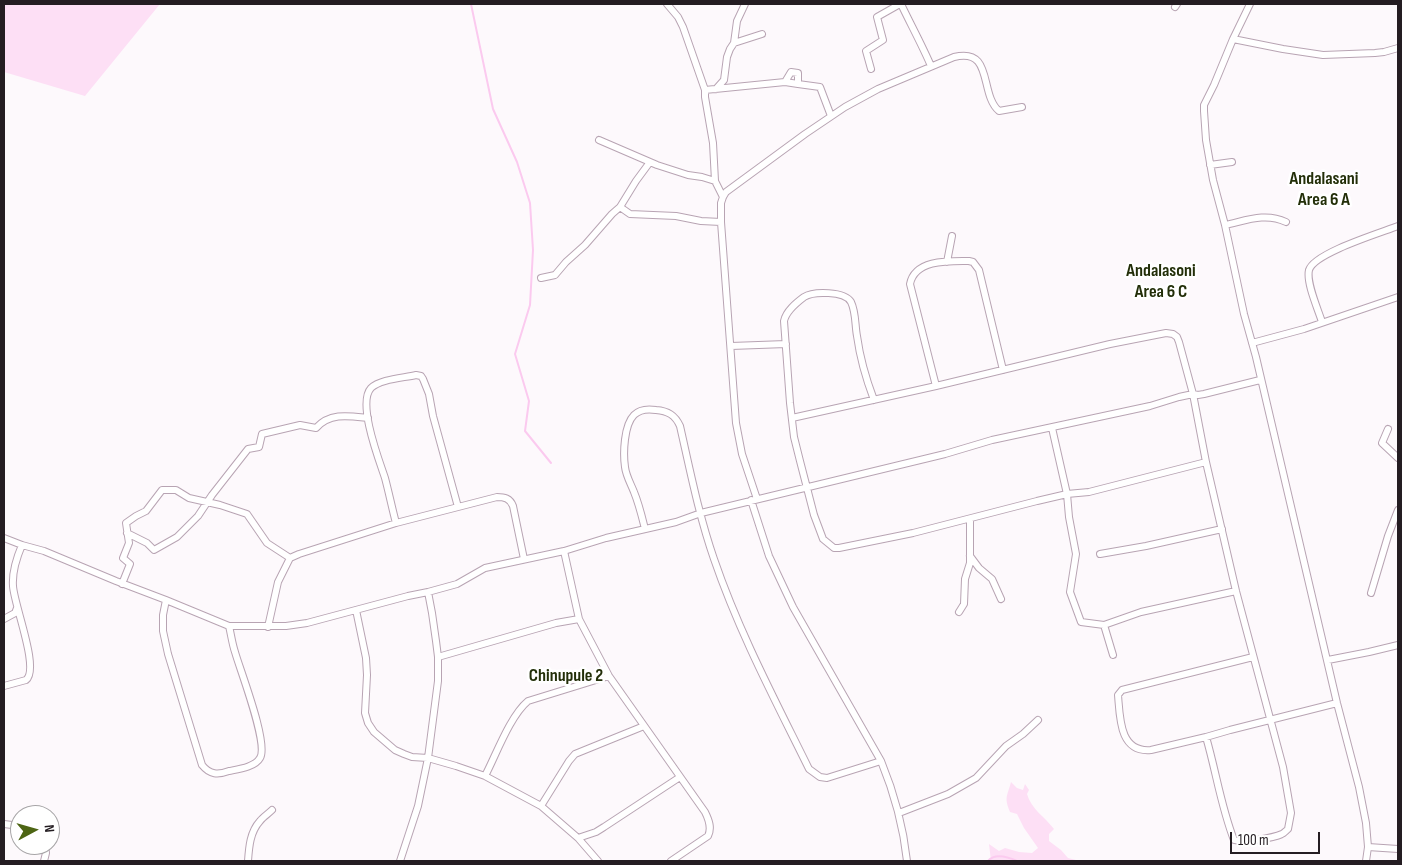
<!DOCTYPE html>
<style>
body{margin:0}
#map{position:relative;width:1402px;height:865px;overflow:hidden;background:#fdf9fc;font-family:"Sofia Sans Condensed",sans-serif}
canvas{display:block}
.frame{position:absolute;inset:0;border:5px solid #241d22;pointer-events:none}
.north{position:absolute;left:10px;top:805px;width:50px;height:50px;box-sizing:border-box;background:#fff;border:1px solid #a7a5a7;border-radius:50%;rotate:84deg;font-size:14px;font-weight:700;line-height:20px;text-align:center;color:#241d22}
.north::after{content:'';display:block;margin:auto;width:18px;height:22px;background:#4d6514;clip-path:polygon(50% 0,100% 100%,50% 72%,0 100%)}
.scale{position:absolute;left:1230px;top:832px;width:90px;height:22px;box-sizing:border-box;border:2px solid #241d22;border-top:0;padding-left:6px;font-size:15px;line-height:18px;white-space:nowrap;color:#241d22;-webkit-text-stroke:4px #fff;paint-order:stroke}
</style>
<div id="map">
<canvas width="1402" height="865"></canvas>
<div class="frame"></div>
<div class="north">N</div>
<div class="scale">100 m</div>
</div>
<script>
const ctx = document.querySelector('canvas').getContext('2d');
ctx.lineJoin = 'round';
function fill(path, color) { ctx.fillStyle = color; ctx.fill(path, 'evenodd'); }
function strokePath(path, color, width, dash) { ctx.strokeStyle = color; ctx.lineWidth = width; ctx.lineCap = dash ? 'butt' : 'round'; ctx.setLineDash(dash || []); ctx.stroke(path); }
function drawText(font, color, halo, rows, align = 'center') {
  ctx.font = font + ' "Sofia Sans Condensed",sans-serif'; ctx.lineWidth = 5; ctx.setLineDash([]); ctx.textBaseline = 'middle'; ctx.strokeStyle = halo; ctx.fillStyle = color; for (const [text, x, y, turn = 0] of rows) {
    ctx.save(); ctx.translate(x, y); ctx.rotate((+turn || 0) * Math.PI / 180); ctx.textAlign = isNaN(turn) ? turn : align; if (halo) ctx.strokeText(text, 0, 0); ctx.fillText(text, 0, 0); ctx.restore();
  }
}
const green = new Path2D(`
 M4,4H160L85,96L4,72Z
 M1011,782L1017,788L1023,790L1025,784L1029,790L1027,794C1031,809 1045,817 1054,829L1049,834V841L1061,850L1068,858L1080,861H991L989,844L999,851L1005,848L1019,852L1032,853L1038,848L1024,828L1017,814L1010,812C1004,797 1007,797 1011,782Z`);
const stream = new Path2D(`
 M471,4L493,109L517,162L530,203L533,250L530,305L515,354L529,401L525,431L551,463
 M988,861C995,853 1008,857 1017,861`);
const street = new Path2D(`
 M667,4L678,17L683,27L705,90V97L713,143L715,181L723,197
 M901,4C911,25 922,45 931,66
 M1250,4L1233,39L1214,85L1204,105V111L1206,140L1213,180L1225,225L1244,314L1256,357L1337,703L1359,787L1366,823L1368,847L1366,861
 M1175,7L1177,4
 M1233,39L1283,49L1323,55L1375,53L1384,52L1398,48
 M734,43L762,34
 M871,69L866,51L883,40L877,17L900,4
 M798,84L820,87L831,116
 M716,89L724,80L727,57L730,49L734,43L737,21L745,4
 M705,90L785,82L791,72L798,73V84L785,82
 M599,140L657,165L688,175L702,177L715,181
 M1210,165L1232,162
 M620,207L630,214L676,216L701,221L721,222
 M1225,225C1245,221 1265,212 1286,222
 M947,262L952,236
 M541,278L555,275L566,262L585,245L612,214L620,207L636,181L650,162
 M1322,322C1318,309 1306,283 1309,270C1314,253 1380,233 1398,226
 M1252,343L1304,329L1398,297
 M731,346L786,344
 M936,386L910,284C915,259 950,261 969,261L973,262L979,270L1003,370
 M874,400C866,379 860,358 857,336C855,326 856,312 851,302C845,291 813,291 804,297C796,303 786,311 784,321L790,403L794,437L800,461L814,515L823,539L834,548H839L913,533L1037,501L1067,494L1089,492L1206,462
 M792,418L936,386L1110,344L1166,333L1173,334L1177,337L1179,342L1193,394L1206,462L1236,591L1283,767L1291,813L1288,829C1288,829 1283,834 1282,834C1273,838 1243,843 1234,840C1221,807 1216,771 1206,737
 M1052,428L1067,494L1069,517L1076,554L1070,592L1081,622L1104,625L1141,612L1236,591
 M1388,429L1382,443L1398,458
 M757,499L742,454L736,423L721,222V203L723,197L726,192L805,134L845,107L878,89L954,57C994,47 979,94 999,111L1022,107
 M751,500L769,556L793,607L881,761C895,795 903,824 907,861
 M396,523C392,508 389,493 385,478C379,460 357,403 371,388C380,379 403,378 416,375L421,376L423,379L429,394L433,416L458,507
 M645,529C642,517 639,504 634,492C631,484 626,476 625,467C623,453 624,425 634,415C640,409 650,409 656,410C668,411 675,415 680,426C690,470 699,516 714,559C739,632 775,700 809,769L820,777L827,778L881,761
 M127,533L147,543L154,550L177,537L198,516L212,495L248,449L259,447L262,434L300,425L316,428C330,412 350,416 368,418
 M4,538L22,545L44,551L116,581L166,600L229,626H286L307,623L408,596L428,592L457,584L485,568L564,551L606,538L676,522L701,513L945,454L992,440L1150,406L1179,397L1193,394L1198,395L1204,394L1260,380
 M564,551L579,619L609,676L705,812C709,820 712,828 708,836L671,861
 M1100,554L1146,546L1222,529
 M970,556L979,568L992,579L1001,599
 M122,584L130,564L123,558L129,543L126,523L136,516L146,511L162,490H176L189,498L220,505L247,514L267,543L290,558
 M1371,593L1388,536L1398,510
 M166,600L163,615V631L168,654L202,765C210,775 218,775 229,771C239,769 255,767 260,758C269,744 240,670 235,652C232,643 231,634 229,626
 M356,610L366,658L367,675L365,713L368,723L374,732L395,750L404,754L412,757L428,758L456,766L485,776L541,806L578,838L598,861
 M959,612L964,604L965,579L970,563V519
 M4,619L15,613L17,608
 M1104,625L1113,655
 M268,627L278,582L290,558L299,554L396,523L497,497C504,497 510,498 513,506L524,559
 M438,657L556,623L579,619
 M1253,657L1122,690L1118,695C1120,717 1119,753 1151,750L1206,737L1230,730L1337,703
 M1328,660L1369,652L1398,645
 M4,686L26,680C40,669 14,605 13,586C12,572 16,559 22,545
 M485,776C496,755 510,716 528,701L609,676
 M541,806L569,761L575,754L644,726
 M899,813L948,794L976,778L1006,746L1023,734L1038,720
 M4,824L20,826
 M578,838L596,832L604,827L680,777
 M1368,847L1398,849
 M44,861L46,853L45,845
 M248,861C249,847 250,832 260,821C263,817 268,814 272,810
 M400,861L418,806L428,758L438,681V657L436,641L432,613L428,592`);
const quarterNames = [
 ["Andalasani",1324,179],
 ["Area 6 A",1324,200],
 ["Andalasoni",1161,271],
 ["Area 6 C",1161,292],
 ["Chinupule 2",566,676]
];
fill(green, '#fddff5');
strokePath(stream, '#fbcaef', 2);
strokePath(street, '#b8a4b3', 8);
strokePath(street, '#fff', 6);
drawText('bold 18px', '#232f09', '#fff', quarterNames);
</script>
